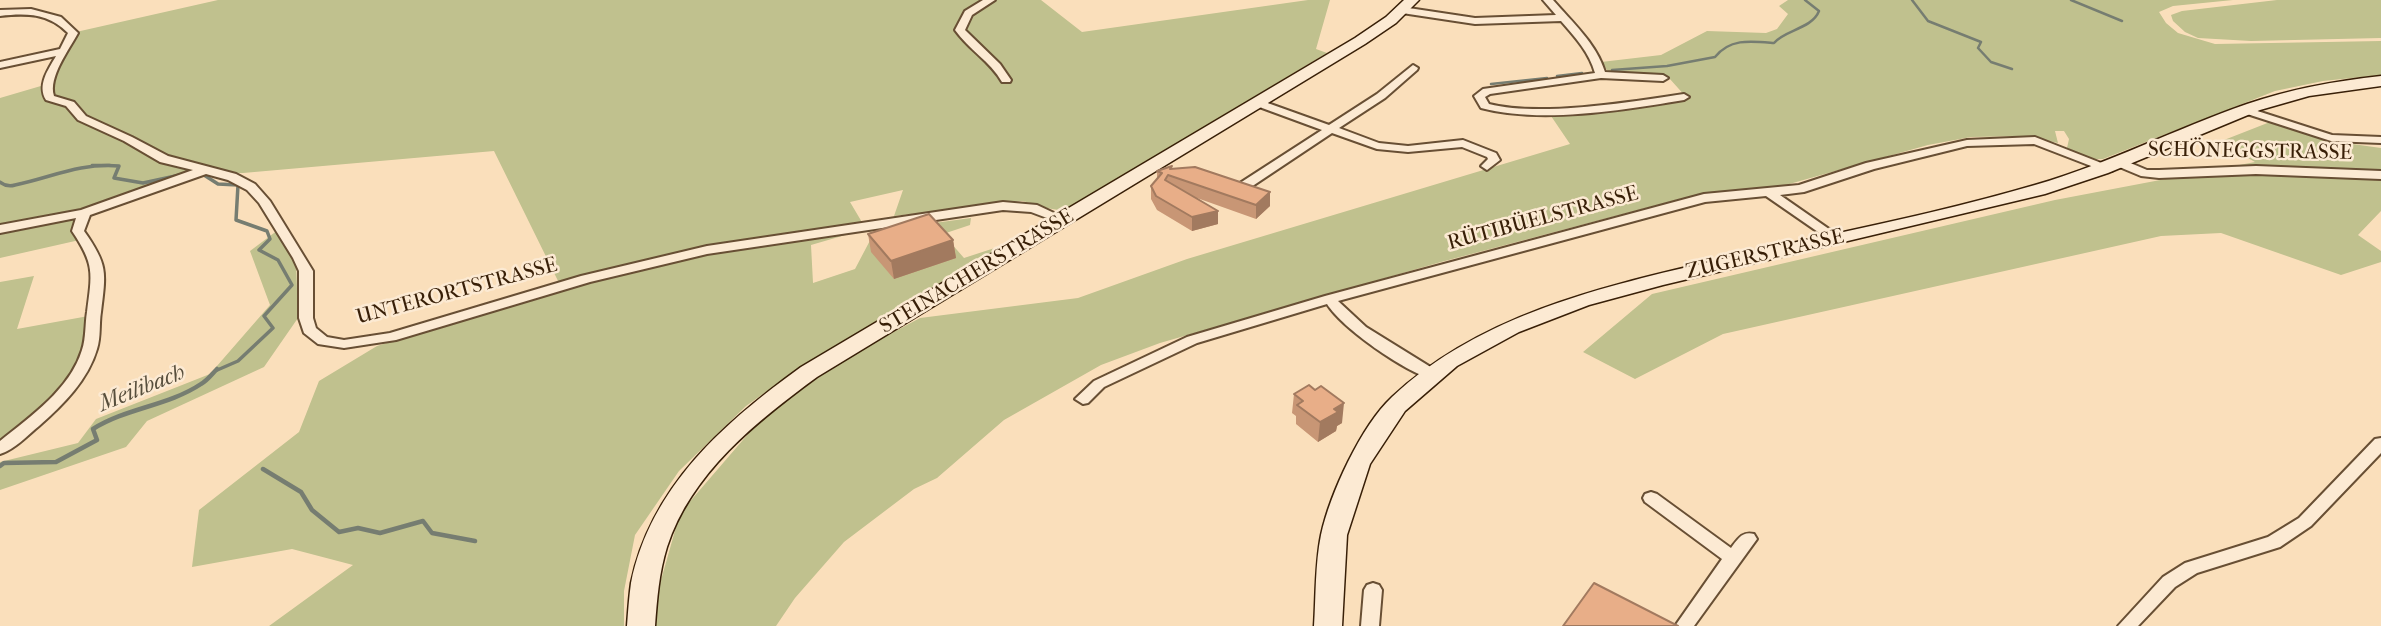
<!DOCTYPE html>
<meta charset="utf-8">
<style>
body{margin:0}
canvas{display:block;background:#fadfbb}
</style>
<canvas width="2381" height="626"></canvas>
<script>
const ctx = document.querySelector('canvas').getContext('2d');
ctx.lineJoin = 'round';
function fill(path, color) { ctx.fillStyle = color; ctx.fill(path, 'evenodd'); }
function strokePath(path, color, width, dash) { ctx.strokeStyle = color; ctx.lineWidth = width; ctx.lineCap = dash ? 'butt' : 'round'; ctx.setLineDash(dash || []); ctx.stroke(path); }
function drawText(font, color, halo, rows, align = 'center') {
  ctx.font = font + ' "IM FELL French Canon",serif'; ctx.lineWidth = 5; ctx.setLineDash([]); ctx.textBaseline = 'middle'; ctx.strokeStyle = halo; ctx.fillStyle = color; for (const [text, x, y, turn = 0] of rows) {
    ctx.save(); ctx.translate(x, y); ctx.rotate((+turn || 0) * Math.PI / 180); ctx.textAlign = isNaN(turn) ? turn : align; if (halo) ctx.strokeText(text, 0, 0); ctx.fillText(text, 0, 0); ctx.restore();
  }
}
const green = new Path2D(`
 M218,0H1041L1082,32L1308,0H1330L1316,49L1327,53L1065,210C1050,211 1038,204 1022,201L894,216L903,190L850,202L866,229L811,245L813,283L855,269L875,231L971,218L970,225L943,234L964,258L1010,243L784,379L746,406L679,471L635,535L624,591V626H269L353,565L292,549L192,567L199,510L299,432L319,381L377,346L562,289L494,151L243,173H191L88,207L84,213V239L0,258V98L51,83L76,32Z
 M1788,0H2233L2173,6L2159,12L2166,23L2178,33L2215,44L2381,41V75L2323,81L2275,91L2103,159H2091L2067,148L2069,139L2064,131H2055L2058,143L2026,136L1971,137L1928,145L1775,188L1695,195L1441,262L1160,343L1101,365L1004,420L937,478L914,489L844,542L795,598L776,626H648L680,513L761,419L847,357L920,318L1078,298L1187,259L1570,144L1551,116L1629,110L1687,98L1669,78L1610,74L1601,62L1661,55L1707,31L1766,33L1777,29L1788,14L1779,6Z
 M2277,0H2381V38L2251,41L2198,38L2185,32L2173,21L2171,15L2182,11Z
 M2270,122L2331,141L2381,148V211L2358,235L2381,251V262L2341,275L2221,233L2161,236L1723,334L1635,379L1583,352L1652,294L2055,200L2255,162L2219,142Z
 M278,230L296,260L298,318L264,367L147,421L126,447L0,490V462L78,443L96,419L210,374L270,305L250,251Z
 M34,276L17,329L94,315L91,346L66,388L0,449V282Z`);
const streamFar2 = new Path2D(`
 M1912,0L1928,21L1981,42L1978,48L1991,62L2012,69
 M2071,0L2122,21
 M1612,70L1667,66L1715,57C1730,38 1751,41 1774,43C1784,30 1812,29 1819,11L1805,0
 M1557,76L1582,73
 M1491,84L1547,78
 M92,165H110`);
const streamFar1 = new Path2D(`
 M204,175L218,184L238,185L236,220L267,231L270,239L259,250L278,260L292,285L264,316L273,328L238,361L215,371
 M0,182C5,186 9,187 15,185C53,177 78,163 119,166L114,178L143,183L180,175`);
const stream = new Path2D(`
 M0,466L4,463L56,462L97,440L93,429C126,408 168,406 201,384C207,381 212,374 217,369
 M263,469L301,492L312,510L339,532L358,528L380,533L423,521L432,533L475,541`);
const street = new Path2D(`
 M983,0H995L972,15L965,30L1000,64L1011,80L1010,82H1002C990,61 969,50 955,30L965,11Z
 M1543,0H1553C1572,22 1596,43 1605,72L1663,75L1668,78L1663,81L1601,78L1490,94L1485,97L1489,104C1539,117 1632,102 1684,94L1689,97L1684,100C1624,110 1540,124 1481,108L1474,96L1483,89L1595,73C1589,52 1575,37 1561,21L1475,24L1402,13L1397,10L1402,7L1475,18L1556,15Z
 M31,9L61,17L78,33C69,50 48,77 54,96L74,102L86,116L132,137L168,156L236,174L255,184L270,201L313,271V318L316,328L327,337L344,340L390,333L581,276L707,246L1003,202L1037,205L1069,220L1063,224L1031,212L1003,210L707,254L590,282L396,340L344,348L318,344L304,333L299,318V271L293,258L259,203L247,190L228,180L206,174L90,215L84,231C108,265 106,272 101,312C99,324 101,337 97,349C88,380 63,405 39,426C28,435 14,450 0,454V441C31,416 70,389 82,350C86,338 85,324 87,312C92,273 95,265 72,231L76,218L0,233V225L81,210L193,170L160,162L124,141L78,120L66,106L46,100C37,85 48,70 56,56L0,68V62L60,49L68,33C48,13 26,13 0,16V10Z
 M1413,65L1418,68L1417,70L1385,98L1339,128L1379,143L1408,146L1463,140L1496,153L1500,160L1487,170L1481,166L1488,159L1487,157L1462,147L1408,152L1377,149L1332,133L1248,189H1240L1238,186L1240,183L1322,130L1254,105V101H1262L1329,125L1377,94Z
 M2245,107L2332,135L2381,137V143L2331,141L2241,112L2239,110Z
 M2035,137L2114,168L2112,171H2104L2034,144L1967,146L1874,169L1804,192L1780,195L1839,236L1840,239L1834,243L1766,196L1705,202L1338,301L1366,327L1437,371L1439,374L1437,377L1432,379C1404,371 1343,329 1327,304L1197,343L1104,387L1088,403L1083,404L1075,399L1094,381L1187,337L1325,296L1704,194L1799,185L1866,163L1967,140Z
 M2121,159L2147,170H2159L2256,166L2381,171V179L2256,174L2159,178L2141,176L2117,166V160Z
 M2381,438V453L2311,526L2280,547L2197,573L2175,587L2138,626H2118L2163,577L2185,563L2268,537L2299,518L2375,439Z
 M1651,492L1657,494L1731,548C1738,539 1742,531 1754,534L1757,539L1694,626H1675L1722,559L1645,502L1643,498L1645,494Z
 M1373,583L1379,585L1382,590L1379,626H1361L1364,590L1367,585Z`);
const secondary = new Path2D(`
 M1404,0H1419L1396,23L1365,44L817,377C757,421 691,473 667,547C659,573 657,599 655,626H627C628,612 629,597 631,583C651,486 725,422 801,367L1355,38L1386,17Z
 M2381,76V86L2309,96L2260,110L2108,173L2045,194L1663,285L1589,305L1519,332L1457,366L1405,411L1370,464L1347,535L1342,626H1314C1316,596 1315,564 1321,535C1330,494 1361,426 1392,397C1481,314 1602,287 1717,260C1823,235 1930,216 2035,185C2108,164 2175,129 2247,104C2291,89 2335,81 2381,76Z`);
const wall = new Path2D(`
 M1172,166V169L1270,206L1256,219L1197,198L1218,211V224L1192,231L1157,210L1151,199V186L1157,179V171Z
 M868,234L953,240L956,258L894,279L871,252Z
 M1315,390L1342,423L1337,426L1336,431L1318,442L1296,424V416L1292,413L1294,394Z`);
const shadedWall = new Path2D(`
 M1270,192V206L1256,219V205Z
 M1218,211V224L1192,231V217Z
 M953,240L956,258L894,279L891,261Z
 M1344,403L1342,423L1337,426L1336,431L1318,442L1320,422L1334,409Z`);
const building = new Path2D(`
 M1172,166L1170,169L1195,167L1270,192L1256,205L1168,175L1165,180L1218,211L1192,217L1156,196L1151,186L1162,173L1157,171Z
 M929,214L953,240L891,261L868,234Z
 M1309,385L1315,390L1321,386L1344,403L1334,409L1338,412L1320,422L1297,405L1303,401L1294,394Z
 M1594,583L1678,626H1563Z`);
const streetNames = [
 ["SCHÖNEGGSTRASSE",2250,152,1],
 ["RÜTIBÜELSTRASSE",1543,219,-15],
 ["ZUGERSTRASSE",1765,255,-13],
 ["STEINACHERSTRASSE",977,272,-31],
 ["UNTERORTSTRASSE",457,292,-15]
];
const waterNames = [
 ["Meilibach",142,389,-22]
];
fill(green, '#c0c18e');
strokePath(streamFar2, '#767d71', 2.5);
strokePath(streamFar1, '#767d71', 3.5);
strokePath(stream, '#767d71', 4.5);
strokePath(street, '#684f34', 4);
strokePath(secondary, '#381f07', 3);
fill(street, '#fcead3');
fill(secondary, '#fcead3');
fill(wall, '#c89675');
fill(shadedWall, '#a27a5f');
fill(building, '#e8ae88');
strokePath(building, '#a27a5f', 2);
drawText('21px', '#381f07', '#fcead3', streetNames);
drawText('italic 23px', '#574e3c', '#fcead3', waterNames);
</script>
